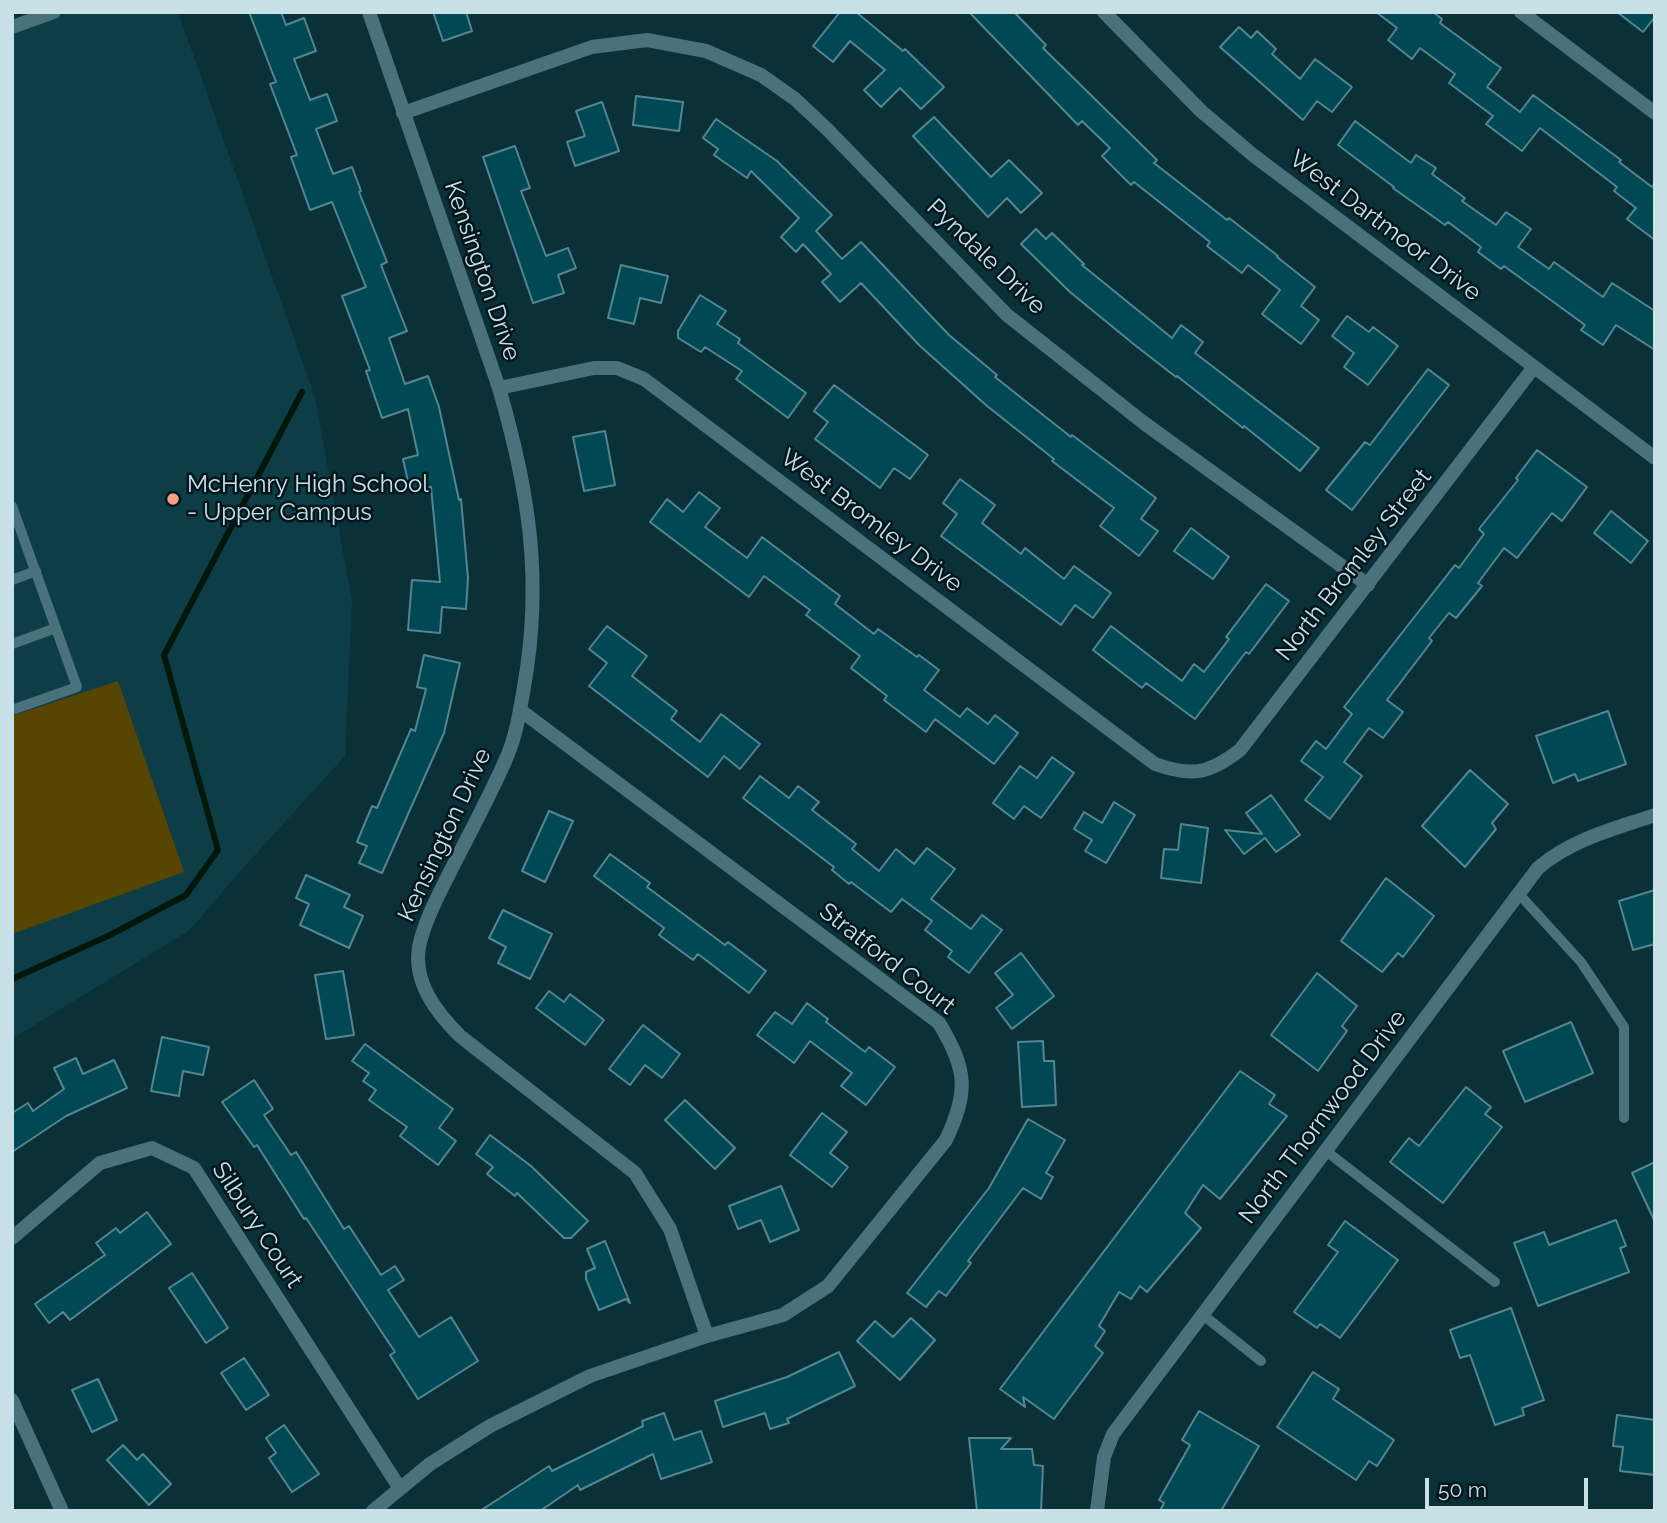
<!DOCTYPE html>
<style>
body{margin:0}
#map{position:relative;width:1667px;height:1523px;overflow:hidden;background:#0a3038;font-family:Raleway,sans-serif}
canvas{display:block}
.frame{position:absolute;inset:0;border:14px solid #c8e1e7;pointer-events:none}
.scale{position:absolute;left:1425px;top:1478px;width:163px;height:32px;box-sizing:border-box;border:4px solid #c8e1e7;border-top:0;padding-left:9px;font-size:21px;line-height:24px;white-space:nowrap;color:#c8e1e7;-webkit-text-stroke:5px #03161b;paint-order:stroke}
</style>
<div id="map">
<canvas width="1667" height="1523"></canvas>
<div class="frame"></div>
<div class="scale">50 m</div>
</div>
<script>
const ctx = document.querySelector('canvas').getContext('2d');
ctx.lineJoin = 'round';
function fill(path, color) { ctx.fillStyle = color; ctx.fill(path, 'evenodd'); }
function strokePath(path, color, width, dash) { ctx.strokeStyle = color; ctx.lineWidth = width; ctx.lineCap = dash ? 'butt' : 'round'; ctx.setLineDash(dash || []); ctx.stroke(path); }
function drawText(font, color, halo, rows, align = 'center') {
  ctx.font = font + ' Raleway,sans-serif'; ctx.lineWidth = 5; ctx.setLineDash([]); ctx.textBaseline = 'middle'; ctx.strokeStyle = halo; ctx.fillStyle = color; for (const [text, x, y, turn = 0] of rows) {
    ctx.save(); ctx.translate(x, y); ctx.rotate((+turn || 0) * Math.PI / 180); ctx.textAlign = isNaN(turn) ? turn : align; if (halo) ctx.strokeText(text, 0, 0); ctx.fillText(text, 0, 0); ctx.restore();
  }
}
const built = new Path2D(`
 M54,12H178L315,397L352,602L345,756L235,877L190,930L12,1039V27Z`);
const green = new Path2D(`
 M118,681L184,872L12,934V716Z`);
const stream = new Path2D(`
 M12,979L108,936L186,895L218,850L164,655L302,392`);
const building = new Path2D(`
 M249,12H281L286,25L304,18L316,51L294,59L310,100L327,94L337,121L316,129L333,174L352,167L361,191L359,192L387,262L381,265L407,331L389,338L405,384L428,376L439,407L459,500L461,499L468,578L466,609L442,607L440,633L408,630L412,580L440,582L431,487L410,491L403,459L418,455L408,409L382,418L366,371L370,370L342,296L366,287L332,202L310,210L291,157L297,155L270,84L276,82Z
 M433,12H466L472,31L443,41Z
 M840,12H856L903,51L905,49L944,87L921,109L900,88L881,107L864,90L885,70L850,41L833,62L813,46Z
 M969,12H1014L1046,45L1043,48L1157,160L1154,163L1227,220L1229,218L1278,256L1277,257L1315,287L1301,306L1319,320L1301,344L1262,314L1280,290L1248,265L1242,273L1207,246L1210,242L1134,182L1131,185L1102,156L1110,148L1082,121L1078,125Z
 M1376,12H1433L1442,19L1440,23L1501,68L1487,87L1520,112L1533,95L1621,160L1619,162L1652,187L1655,183V240L1627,219L1636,208L1614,191L1617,187L1540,128L1522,151L1486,124L1493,116L1449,83L1455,74L1420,48L1412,59L1388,40L1397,28Z
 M1617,12H1655V17L1643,32Z
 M1239,27L1251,38L1257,31L1276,49L1272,54L1300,79L1315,59L1352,87L1332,112L1317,101L1303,120L1220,47Z
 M636,96L683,102L679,131L633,125Z
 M602,102L619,151L575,166L567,142L585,136L576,111Z
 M934,117L991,177L1009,160L1042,193L1021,213L1007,198L988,217L913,136Z
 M716,119L777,161L832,215L816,231L842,259L861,242L949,335L997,375L995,377L1071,437L1072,435L1156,498L1141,519L1158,531L1139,556L1100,526L1114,508L1052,461L1054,459L987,406L919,345L861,283L840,302L822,282L831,274L803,244L796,252L781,237L799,218L751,171L747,178L714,155L718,149L703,138Z
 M1355,121L1411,163L1416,155L1436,168L1432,174L1465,198L1462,201L1496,225L1506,212L1531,229L1518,247L1549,269L1554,262L1603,297L1612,283L1655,311V350L1616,325L1603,345L1581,330L1585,325L1504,266L1501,269L1478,252L1481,247L1448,222L1445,225L1393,188L1394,187L1338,145Z
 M515,146L530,188L521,191L546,256L568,248L576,268L558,275L564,293L533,303L483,157Z
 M1036,229L1046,239L1052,233L1084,264L1082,265L1172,338L1181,325L1203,342L1195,353L1319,448L1300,471L1244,426L1243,428L1177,376L1176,377L1136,346L1070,292L1021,244Z
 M621,265L668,276L661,303L640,298L634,324L608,318Z
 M700,295L726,311L717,324L740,339L738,343L806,393L788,418L736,379L742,371L705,347L701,352L678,338V331Z
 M1347,316L1369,332L1373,327L1398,346L1368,385L1344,367L1354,353L1332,336Z
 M1428,369L1449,385L1352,510L1326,490L1365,442L1370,445Z
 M834,385L928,455L910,479L894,468L880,488L815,439L828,422L814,411Z
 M605,431L615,485L584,491L573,437Z
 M1537,450L1587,487L1562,521L1552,513L1517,558L1504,548L1478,583L1482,586L1456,618L1449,613L1429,638L1432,641L1387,700L1403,712L1383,738L1369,728L1344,762L1362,776L1330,819L1305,800L1323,777L1301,761L1316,741L1326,749L1352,714L1344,707L1455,565L1459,568L1484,534L1479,529L1518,480L1516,478Z
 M960,479L995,505L982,523L1021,554L1025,548L1064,579L1074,566L1111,593L1093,618L1075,605L1061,625L941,536L957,514L943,503Z
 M699,492L720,508L705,527L747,558L762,537L840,596L835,604L874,634L878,629L917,657L919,655L939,670L924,690L960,717L967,708L988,724L995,715L1018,733L994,764L935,719L926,732L884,700L887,696L851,668L860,656L806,615L810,610L764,576L749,597L650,522L667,499L683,512Z
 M1611,511L1648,541L1631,563L1594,533Z
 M1191,528L1229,557L1213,579L1174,551Z
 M1266,584L1289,601L1249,654L1246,652L1195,719L1146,683L1142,688L1093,650L1111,626L1182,681L1194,664L1204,672L1229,639L1226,637Z
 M607,626L647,656L632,676L677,711L671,719L700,742L721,714L760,744L740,769L724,756L708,777L589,686L607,663L589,649Z
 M424,655L460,663L444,733L382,873L359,863L367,846L357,842L372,806L377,808L411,729L415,731L426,689L417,687Z
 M1608,711L1626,764L1578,781L1575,774L1553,783L1536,736Z
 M1052,757L1074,773L1041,818L1024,806L1014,819L993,803L1020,766L1037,778Z
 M1470,770L1508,804L1492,823L1496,829L1465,867L1422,826Z
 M760,776L789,798L798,786L819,802L812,810L856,844L852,849L879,871L896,849L914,864L927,848L955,869L931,899L971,929L982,915L1002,930L969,973L948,957L952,951L925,930L932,921L902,899L891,912L851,882L849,884L832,870L834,867L743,798Z
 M1271,795L1300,835L1276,852L1265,838L1244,854L1225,830L1262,834L1246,813Z
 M1114,802L1135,815L1106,863L1085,851L1092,840L1074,829L1084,812L1102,823Z
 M549,811L573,821L545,882L522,871Z
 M1181,824L1208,828L1201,883L1161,878L1164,849L1178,850Z
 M610,854L650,883L647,887L725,945L728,942L766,971L749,993L698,954L693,960L659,935L664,928L594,876Z
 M306,875L350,895L344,907L363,916L349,948L300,925L309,904L296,898Z
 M1386,878L1434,916L1403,957L1398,953L1382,972L1341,941Z
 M1655,890V944L1633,950L1619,901Z
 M503,910L552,934L530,979L498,963L506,947L489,938Z
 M1021,953L1054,996L1012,1029L996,1008L1013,995L995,973Z
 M343,971L354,1035L326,1039L315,975Z
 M1317,973L1357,1006L1342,1026L1347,1031L1318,1071L1271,1035Z
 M549,991L564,1002L570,994L604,1020L585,1045L536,1008Z
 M807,1003L828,1019L826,1022L865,1052L869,1047L895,1067L866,1105L841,1086L852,1073L810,1041L794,1063L757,1035L775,1012L792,1024Z
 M1571,1022L1593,1073L1525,1102L1503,1051Z
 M643,1025L680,1054L662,1078L645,1065L630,1085L609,1069Z
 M162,1037L209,1047L203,1075L183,1071L179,1096L151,1091Z
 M1043,1041L1044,1061H1054L1056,1105L1022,1107L1018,1042Z
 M365,1044L453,1109L439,1128L456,1141L438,1165L400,1136L407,1127L369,1100L376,1090L363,1081L369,1073L352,1061Z
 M76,1058L83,1074L114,1060L127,1088L66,1116L12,1152V1113L28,1103L33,1111L64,1089L54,1068Z
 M1240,1071L1275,1095L1269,1104L1287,1116L1220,1199L1203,1185L1185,1213L1201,1228L1147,1292L1140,1286L1131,1299L1119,1292L1099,1326L1105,1331L1095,1346L1103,1353L1054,1419L1023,1397L1025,1407L1000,1389Z
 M254,1080L273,1109L264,1115L291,1155L296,1152L344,1229L349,1226L381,1275L395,1266L404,1280L388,1290L419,1337L451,1317L478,1361L418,1399L390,1355L395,1352L306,1218L304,1219L257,1145L254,1147L222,1102Z
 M1466,1087L1491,1107L1485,1114L1502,1127L1443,1203L1390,1162L1409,1138L1419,1146Z
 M685,1100L735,1148L715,1169L665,1120Z
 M822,1113L847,1132L830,1153L848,1167L832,1187L790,1155Z
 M1028,1119L1065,1140L1046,1173L1053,1177L1041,1199L1023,1188L968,1261L971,1263L946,1296L939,1291L926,1307L907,1293L989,1188Z
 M490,1135L531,1166L588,1221L571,1238H564L517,1193L515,1196L487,1174L493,1167L476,1154Z
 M1655,1162V1222L1632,1173Z
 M781,1186L799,1230L770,1242L761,1220L738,1229L729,1206Z
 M147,1212L171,1244L70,1320L63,1312L49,1323L35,1304L105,1255L96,1243L116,1228L120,1233Z
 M1616,1220L1626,1246L1620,1248L1629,1272L1538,1306L1514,1243L1544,1232L1549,1245Z
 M1345,1221L1398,1260L1340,1338L1320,1324L1317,1328L1294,1312L1338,1252L1328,1245Z
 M605,1241L630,1303L626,1299L599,1310L586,1279V1272L595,1268L587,1249Z
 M192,1273L228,1328L206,1343L169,1288Z
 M1511,1308L1544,1400L1522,1408L1524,1415L1495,1425L1470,1355L1460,1358L1450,1330Z
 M911,1318L935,1340L900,1380L857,1341L875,1321L893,1337Z
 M839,1352L855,1386L787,1419L789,1423L770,1429L765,1413L723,1427L715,1401L787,1377Z
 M244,1358L269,1395L246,1410L221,1373Z
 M1313,1372L1339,1389L1333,1399L1394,1440L1377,1466L1369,1461L1356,1480L1277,1427Z
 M98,1379L117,1420L92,1432L72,1390Z
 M1199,1411L1259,1446L1221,1511H1160L1164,1503L1159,1500L1190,1445L1182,1440Z
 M664,1413L674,1440L701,1431L712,1462L661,1479L653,1454L580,1490L578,1485L540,1511H480L549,1466L552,1471L643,1426L642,1421Z
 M1617,1415L1655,1420V1475L1620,1471L1623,1447L1613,1446Z
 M284,1425L319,1474L292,1492L269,1458L276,1453L266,1438Z
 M969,1438H1011L1001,1449H1032L1034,1465L1043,1466L1041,1511H977Z
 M123,1445L137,1460L143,1454L171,1484L149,1505L107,1460Z`);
const service = new Path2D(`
 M12,506L77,687L12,710
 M12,580L36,571
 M12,644L56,628
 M1519,894L1581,962L1624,1027V1118
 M1326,1151L1495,1282
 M1203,1315L1261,1361`);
const minor = new Path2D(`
 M369,12L499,388C529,491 543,580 524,687C520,710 516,737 506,759C489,798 468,836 449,874C438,896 424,922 419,947C413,983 437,1013 460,1036L635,1173L670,1229L707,1336
 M1104,12L1201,111L1253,155L1655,458
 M1521,12L1655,113
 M403,113L592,47L647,40L706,51L761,75L795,99L827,129L1007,315L1144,423L1368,585
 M499,388L594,368H617L644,379L1155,764C1192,777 1209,774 1240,750L1534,367
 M12,1238L100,1163L152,1148L194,1168L399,1487
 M12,1400L62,1511
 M373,1511L430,1464L490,1426L590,1376L707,1336L783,1315L828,1286L946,1140C969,1091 967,1069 939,1023L520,710
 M1097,1511L1104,1457L1113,1434L1538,868C1572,839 1614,829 1655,815`);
const tertiary = new Path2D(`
 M12,27L54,12`);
const markers = [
 [173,499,7,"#f49e88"]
];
const streetNames = [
 ["West Dartmoor Drive",1385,226,37],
 ["Pyndale Drive",986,257,44],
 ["Kensington Drive",482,271,71],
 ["West Bromley Drive",871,521,37],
 ["North Bromley Street",1354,565,-52],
 ["Kensington Drive",445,835,-65],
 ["Stratford Court",887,959,38],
 ["North Thornwood Drive",1323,1117,-53],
 ["Silbury Court",257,1225,57]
];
const poiNames = [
 ["McHenry High School",187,485],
 ["- Upper Campus",187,513]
];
fill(built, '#0d3d47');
fill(green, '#564601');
strokePath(stream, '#011709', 6);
fill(building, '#014855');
strokePath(building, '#558591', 2);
strokePath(service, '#49727c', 10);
strokePath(minor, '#49727c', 14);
strokePath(tertiary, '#49727c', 14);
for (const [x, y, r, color] of markers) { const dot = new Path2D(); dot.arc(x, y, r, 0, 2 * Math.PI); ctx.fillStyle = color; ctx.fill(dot); strokePath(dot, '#03161b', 2.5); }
drawText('24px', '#c8e1e7', '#03161b', streetNames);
drawText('24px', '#c8e1e7', '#03161b', poiNames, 'left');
</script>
